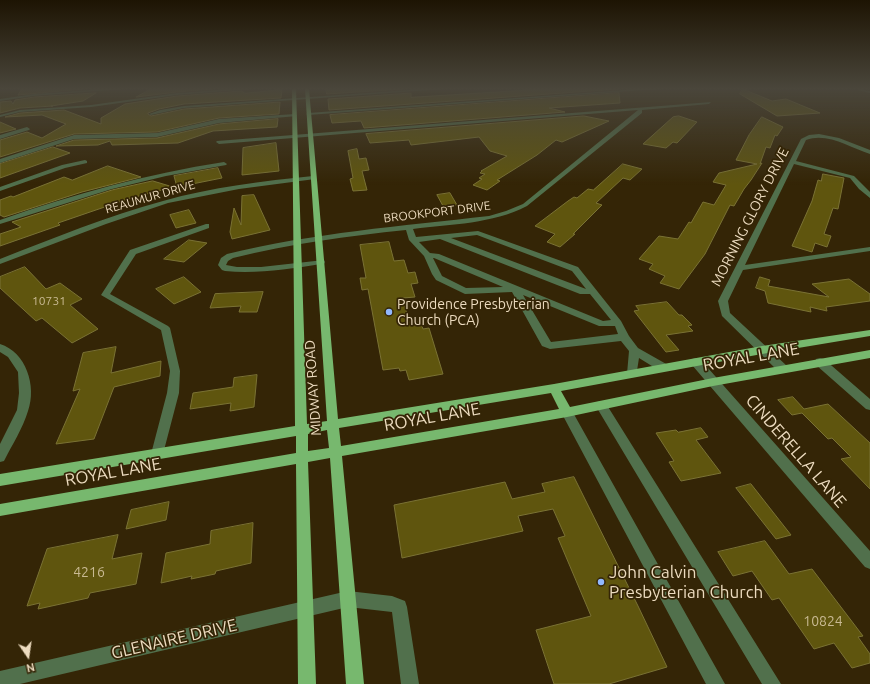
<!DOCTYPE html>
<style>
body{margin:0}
#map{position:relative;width:870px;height:684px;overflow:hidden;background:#342506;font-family:Ubuntu,sans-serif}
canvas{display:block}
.north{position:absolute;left:8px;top:636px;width:40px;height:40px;-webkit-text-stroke:3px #342506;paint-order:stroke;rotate:167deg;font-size:11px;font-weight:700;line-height:16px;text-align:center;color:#ecdbbf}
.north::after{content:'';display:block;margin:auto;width:14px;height:18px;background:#ecdbbf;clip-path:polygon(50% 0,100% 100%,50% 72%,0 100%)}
</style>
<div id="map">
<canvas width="870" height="684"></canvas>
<div class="north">N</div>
</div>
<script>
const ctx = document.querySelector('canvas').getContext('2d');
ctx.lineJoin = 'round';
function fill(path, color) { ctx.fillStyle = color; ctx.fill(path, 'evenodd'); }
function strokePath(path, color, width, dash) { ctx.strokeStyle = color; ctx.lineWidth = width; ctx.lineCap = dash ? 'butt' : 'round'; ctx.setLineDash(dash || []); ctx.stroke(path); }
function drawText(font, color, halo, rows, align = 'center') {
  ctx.font = font + ' Ubuntu,sans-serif'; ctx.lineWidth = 3.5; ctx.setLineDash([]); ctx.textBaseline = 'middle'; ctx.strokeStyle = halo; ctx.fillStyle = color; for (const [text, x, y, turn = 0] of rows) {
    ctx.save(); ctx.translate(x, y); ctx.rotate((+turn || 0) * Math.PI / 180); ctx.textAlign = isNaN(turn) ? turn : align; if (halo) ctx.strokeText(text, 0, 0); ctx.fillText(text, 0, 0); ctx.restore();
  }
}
const building = new Path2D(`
 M27,89H83L18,95L21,90Z
 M158,89H212L177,92L136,97L149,90Z
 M326,89H403L327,94Z
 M544,89H618L329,110L328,99L411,93V97Z
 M743,89L772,101L786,99L820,113L777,116L740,94Z
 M282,90L281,98L184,104L159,109L148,113V114L151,116L184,109L280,102L279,114L219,118L157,132L74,134L0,157V140L27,132L42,138L66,124L42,115L5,117L20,113L64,110L101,124V118L125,104L177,96L241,91L245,93Z
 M96,93L83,101L51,106H53L20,108L0,113V102L11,101L13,104L15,100L34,97Z
 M619,93L620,103L549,108L565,112L364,128L361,121L332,123L330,115Z
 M584,116L609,121L562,142L556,140L537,155L497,180L500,181L487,190L473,185L482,179L479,178L485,174L480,173L482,171H481L507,156L490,151L479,137L411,145L409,140L370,143L366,134Z
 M679,116L697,122L677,143L673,142L666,148L643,144L673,117Z
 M762,117L783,127L777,136L775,135L770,148L766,147L760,164L762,163L751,180L744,189L734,206L730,205L705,254L679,289L660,283L665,276L649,269L653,264L639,259L659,236L678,239L689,222L691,223L703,202L714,205L726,185L713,182L719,173L757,164L736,160L749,135Z
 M278,119L277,127L213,131L178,143L112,145L110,141L98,145L56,146L74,140L157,138L219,124Z
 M0,122L16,129L0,133Z
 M276,143L279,171L242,175L243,148Z
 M53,147L70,153L0,178V164Z
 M357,149L359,159L366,158L369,170L362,171L367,190L353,191L350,179L353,178L348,151Z
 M623,164L642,169L630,180L623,178L596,203L602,205L573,234H575L560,247L547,242L555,234L535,226L568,201L574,197L577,198L588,189L593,190Z
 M108,166L141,177L82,192L4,217L0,215V200L11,196L13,197L64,177L72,180Z
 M218,168L222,178L177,187L174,176Z
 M823,174L844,178L838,209L833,208L824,234L831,236L827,247L815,243L812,252L792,246L812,201L818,180L821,181Z
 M153,181L173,187L128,199L58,223L60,225L0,246V234L21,227L12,222L112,190Z
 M450,193L457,205L443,206L437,195Z
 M254,195L270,230L232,239L230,232L234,208L241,225L242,196Z
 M189,210L196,223L176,228L170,215Z
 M189,240L207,243L184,262L164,259Z
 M389,242L394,261L404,260L408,273L415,272L418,283L411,284L415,297L403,298L409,322L420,321L423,329L429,328L443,374L409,380L406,370L400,371L399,368L383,370L368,289L362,290L360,278H366L360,245Z
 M25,267L46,289L60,283L82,299L70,305L98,329L72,343L42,318L36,321L0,288V277Z
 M184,277L201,292L174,304L156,289Z
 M760,277L770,280L768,286L829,297L812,284L849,279L870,294V301L826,307L827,311L810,307L811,312L768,303L765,291L756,288Z
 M263,292L257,312H239L241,306L210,308L215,294Z
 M667,302L679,315H682L692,325L688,326L693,331L666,335L679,350L666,352L634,311L639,310L636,306Z
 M116,347L111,373L161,361L160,376L114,387L94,439L56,444L80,389L73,391L83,353Z
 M257,375L254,407L230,411L231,403L190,409L193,393L233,387L234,378Z
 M793,397L804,409L828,404L870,443V489L841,459L851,457L832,438L828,439L802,413L792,415L778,400Z
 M701,428L708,437L696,440L721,473L681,481L669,462L674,461L656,433L676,430L678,432Z
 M574,477L638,606L667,667L609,684H554L536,630L591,616L558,538L565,536L553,509L518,516L523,531L402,558L394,505L505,482L512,499L545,492L542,484Z
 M751,484L791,535L776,539L736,488Z
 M169,502L166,520L126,529L131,510Z
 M253,523L251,563L216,571L215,574L191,579L192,576L161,583L166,553L210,544L211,531Z
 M118,535L112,559L142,553L136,584L90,593L88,598L38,609L40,603L27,606L47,549Z
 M765,541L789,574L812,569L863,636L858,637L870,654V663L852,668L834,643L814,649L779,598L772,600L752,571L733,576L718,552Z`);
const minor = new Path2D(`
 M103,89H123L34,96L0,101V99L34,94Z
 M231,89H251L177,95L91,107L20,112L0,117V115L20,110L91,105L177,93Z
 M423,89H443L184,108L151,115L149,114L160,110L184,106Z
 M638,89H657L308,115L306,114L308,113Z
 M858,89L870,91V93L858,90Z
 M711,102L709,104L642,110V113L527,206C492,224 452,224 413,229L416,237L478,231L578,267L621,321L629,336L638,348L668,365L669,368L668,371H660L639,358L636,377H628L627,374L629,351L621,341L550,349L542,346L512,292L465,294L436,280L432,274L424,256L409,240L406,230C348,236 290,244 233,258L228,261L226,265L237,267H261L324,260L325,262L324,264H321C289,269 257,274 225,271L222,270L218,265L221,258L227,254C313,233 401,226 489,216L506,211L523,204L638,110L219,144L216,142L217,141ZM477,235L572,271L586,289L451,238ZM440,239L580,294H590L611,320L603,321L439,254L430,253L419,242ZM433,258H434L503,287L466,288L442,276ZM523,295L599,326H615L618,334L551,342Z
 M295,114L297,116L219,123L157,137L74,139L0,163V159L74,135L157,133L219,119Z
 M27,127L30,129L29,130L0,139V135Z
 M819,134L839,138L870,150V154C850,148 828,132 806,140L796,161L854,176L870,192V198L859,189L850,178L794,164L745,265L870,247V251L743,270L728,301L730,313L787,366L788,369L787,372H779L722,316L718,301L801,139L809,135Z
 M85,160L87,161V163L65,168L0,191V187L62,165Z
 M224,162L227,164L226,165L166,176L112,189L0,224V220C73,194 147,174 224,162Z
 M313,176L316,178L315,179L239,189L168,203L106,224L0,264V259C54,238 107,216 163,201C212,187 263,181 313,176Z
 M206,224H209V228L136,254L110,294L168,326L170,328L180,371L179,393L163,454L161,458L157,459L153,458L151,454L167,393L170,371L161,330L101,295L130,250Z
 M0,344C26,352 37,386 28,411C23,428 12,445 4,461L0,462V444L17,410L19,393L18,372L8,357L0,352Z
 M696,358L700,359L870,551V569L865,567L692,365L691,362L692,359Z
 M820,358L824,359L870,399V410L866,409L816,365L815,362L816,359Z
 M601,401L605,402L781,684H762L597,408L595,405L597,402Z
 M567,407L571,409L725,684H706L561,412L563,409Z
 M348,591L392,596L405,601L407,607L419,684H401L392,612L348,607L20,684H0V671Z`);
const major = new Path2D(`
 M292,89H296L307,424L327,421L305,89H309L338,419L554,384L762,346L870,330V336L762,354L561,391L570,407L713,378L870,350V358L713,386L567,417L342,456L364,684H346L330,458L308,462L316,684H298L296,464L0,516V504L296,453V436L0,486V474L295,426ZM551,393L559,409L341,446L339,428ZM327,430L329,448L308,451V434Z`);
const markers = [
 [389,312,4,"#91b8fd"],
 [601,582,4,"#91b8fd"]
];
const farStreetnames = [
 ["REAUMUR DRIVE",150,197,-16],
 ["BROOKPORT DRIVE",437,212,-7]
];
const numberNames = [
 ["10731",49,301]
];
const streetNames = [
 ["MORNING GLORY DRIVE",750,217,-63],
 ["MIDWAY ROAD",313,388,-94]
];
const poiNames = [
 ["Providence Presbyterian",397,304],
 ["Church (PCA)",397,320]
];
const nearNumbernames = [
 ["4216",89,572],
 ["10824",823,621]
];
const nearStreetnames = [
 ["ROYAL LANE",751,357,-10],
 ["ROYAL LANE",432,417,-10],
 ["CINDERELLA LANE",796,451,49],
 ["ROYAL LANE",113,472,-10],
 ["GLENAIRE DRIVE",174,639,-13]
];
const nearPoinames = [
 ["John Calvin",609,572],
 ["Presbyterian Church",609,592]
];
fill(building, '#5f550e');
strokePath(building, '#7a7234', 1);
fill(minor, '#51704c');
fill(major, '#77b86e');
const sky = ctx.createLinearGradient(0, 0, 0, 185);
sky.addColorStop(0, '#1d1403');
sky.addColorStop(0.48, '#4a463b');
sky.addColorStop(1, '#4a463b00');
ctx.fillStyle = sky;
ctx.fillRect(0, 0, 870, 185);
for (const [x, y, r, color] of markers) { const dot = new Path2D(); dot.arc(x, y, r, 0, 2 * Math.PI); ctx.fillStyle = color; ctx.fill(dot); strokePath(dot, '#342506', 1.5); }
drawText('12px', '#ecdbbf', '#342506', farStreetnames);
drawText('12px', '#c9ba93', null, numberNames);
drawText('14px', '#ecdbbf', '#342506', streetNames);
drawText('14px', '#ecdbbf', '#342506', poiNames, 'left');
drawText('14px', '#c9ba93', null, nearNumbernames);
drawText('17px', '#ecdbbf', '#342506', nearStreetnames);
drawText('17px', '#ecdbbf', '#342506', nearPoinames, 'left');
</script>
